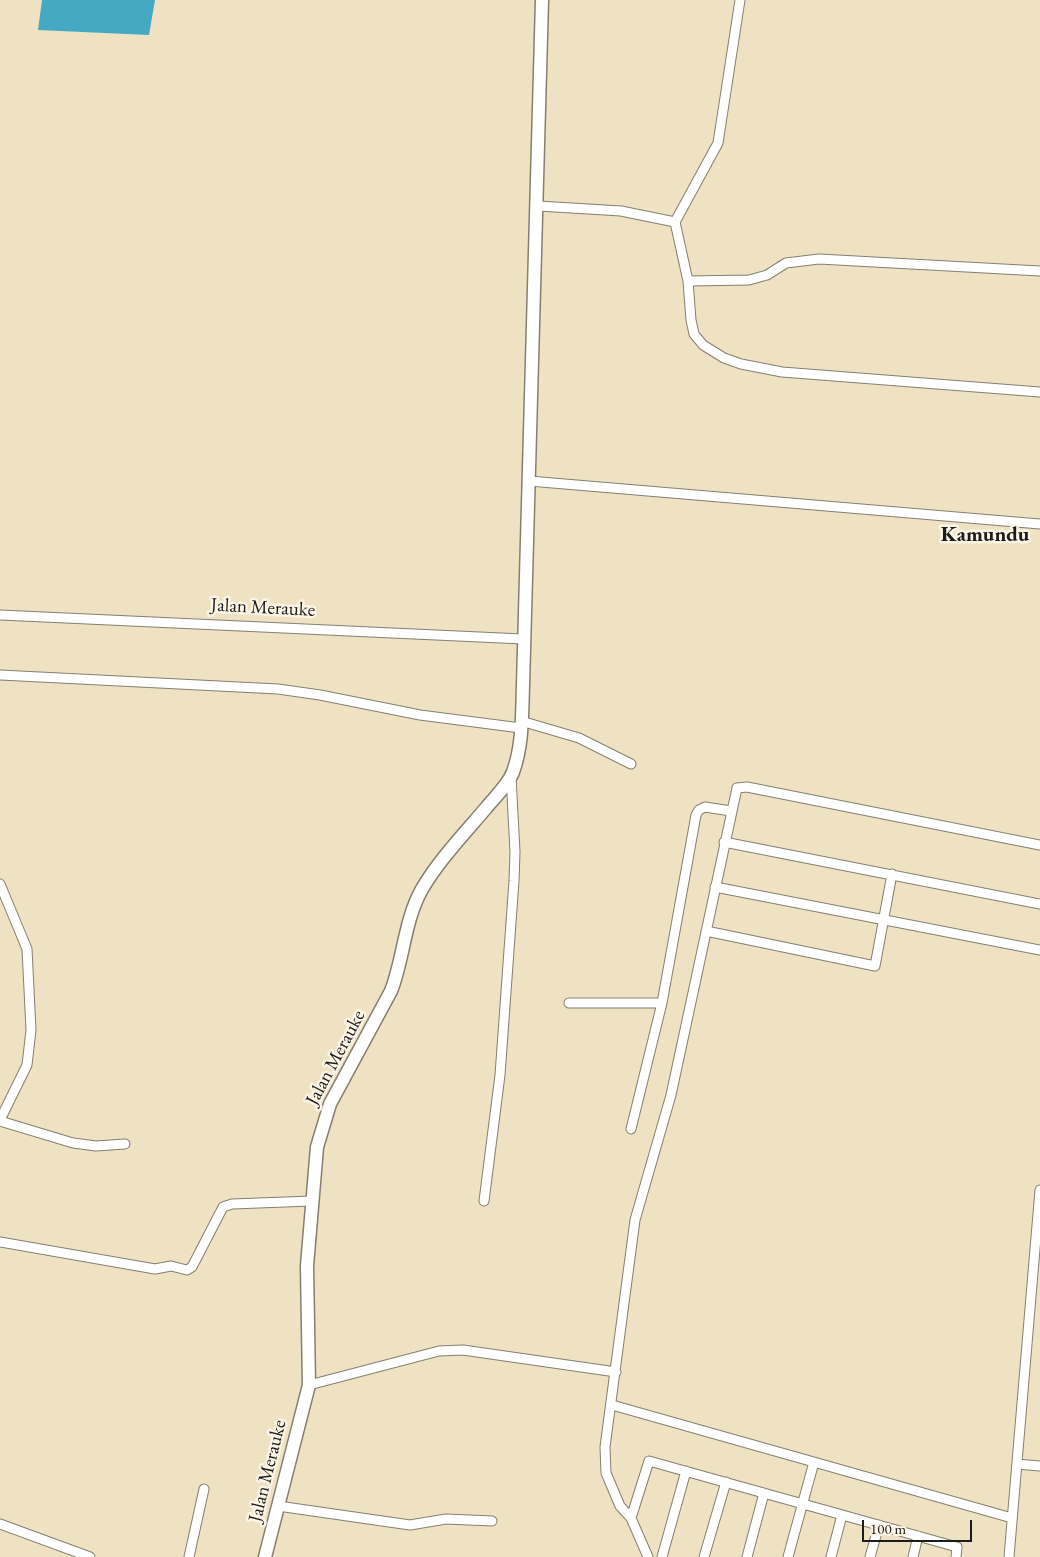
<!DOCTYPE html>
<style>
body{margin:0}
#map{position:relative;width:1040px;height:1557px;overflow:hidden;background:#eee2c3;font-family:"EB Garamond",serif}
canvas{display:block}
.scale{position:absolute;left:862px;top:1520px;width:110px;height:22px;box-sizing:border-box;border:2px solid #1c1c1c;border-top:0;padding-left:6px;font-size:15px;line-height:18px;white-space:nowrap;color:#1c1c1c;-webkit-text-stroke:4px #fcf5e5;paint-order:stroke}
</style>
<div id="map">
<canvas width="1040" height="1557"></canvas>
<div class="scale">100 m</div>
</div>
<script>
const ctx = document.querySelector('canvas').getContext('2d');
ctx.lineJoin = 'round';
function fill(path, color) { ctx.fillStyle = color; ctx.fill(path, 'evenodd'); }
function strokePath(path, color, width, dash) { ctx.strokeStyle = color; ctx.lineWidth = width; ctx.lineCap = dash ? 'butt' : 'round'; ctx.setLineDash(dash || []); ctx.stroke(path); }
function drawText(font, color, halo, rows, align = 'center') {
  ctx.font = font + ' "EB Garamond",serif'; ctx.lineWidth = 5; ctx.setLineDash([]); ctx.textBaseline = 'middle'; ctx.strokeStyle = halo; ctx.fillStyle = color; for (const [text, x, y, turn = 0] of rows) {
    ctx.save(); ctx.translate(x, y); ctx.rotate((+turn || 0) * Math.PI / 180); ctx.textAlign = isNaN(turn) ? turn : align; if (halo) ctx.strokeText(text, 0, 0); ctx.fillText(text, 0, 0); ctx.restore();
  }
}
const water = new Path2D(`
 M42,0H155L149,35L38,30Z`);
const minor = new Path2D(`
 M740,0L718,143L675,222L688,281L691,320L694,334L703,345L724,358L741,364L782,372L1040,392
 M538,206L621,211L675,222
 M688,281L749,280L767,275L786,263L819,259L1040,271
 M529,481L1040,524
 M0,615L523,639
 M0,675L278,689L320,695L420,715L521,728
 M521,721L579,738L631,764
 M724,842L1040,904
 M0,884L27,949L31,1030L27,1065L0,1120
 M715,887L1040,950
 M706,931L875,966L892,874
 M569,1003H662
 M0,1121L73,1143L96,1146L125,1144
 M631,1129L662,1003L696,815L699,810L705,807L731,811
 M484,1201L500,1075L514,881L515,852L511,776
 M0,1242L155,1269L171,1266L187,1270L192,1267L223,1207L232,1204L312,1201
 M309,1385L439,1351L463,1350L616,1372
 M612,1405L1012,1518
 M1017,1464L1040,1466
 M278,1506L410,1525L446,1519L492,1521
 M631,1518L649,1461L957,1547L956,1557
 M0,1524L90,1557
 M189,1557L204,1489
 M648,1557L631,1518L620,1506L606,1473L605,1447L635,1220L671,1095L737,788L747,787L1040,845
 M662,1557L686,1471
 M704,1557L726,1482
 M747,1557L764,1493
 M788,1557L814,1462
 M831,1557L842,1515
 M870,1557L879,1525
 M913,1557L918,1536
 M1009,1557L1040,1190`);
const highway = new Path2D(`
 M265,1557L309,1385L307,1266L317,1147L330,1104L391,991C404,958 404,921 422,889C439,860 464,834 486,808C495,797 508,785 513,772C523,745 522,713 523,685L542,0`);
const streetNames = [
 ["Jalan Merauke",263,608,3],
 ["Jalan Merauke",336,1058,-62],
 ["Jalan Merauke",268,1471,-76]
];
const quarterNames = [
 ["Kamundu",985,535]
];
fill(water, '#45a9c4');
strokePath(minor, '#857f70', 11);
strokePath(highway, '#857f70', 15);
strokePath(minor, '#fff', 9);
strokePath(highway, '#fff', 12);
drawText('19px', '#1c1c1c', '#fcf5e5', streetNames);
drawText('bold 21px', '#1c1c1c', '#fcf5e5', quarterNames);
</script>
